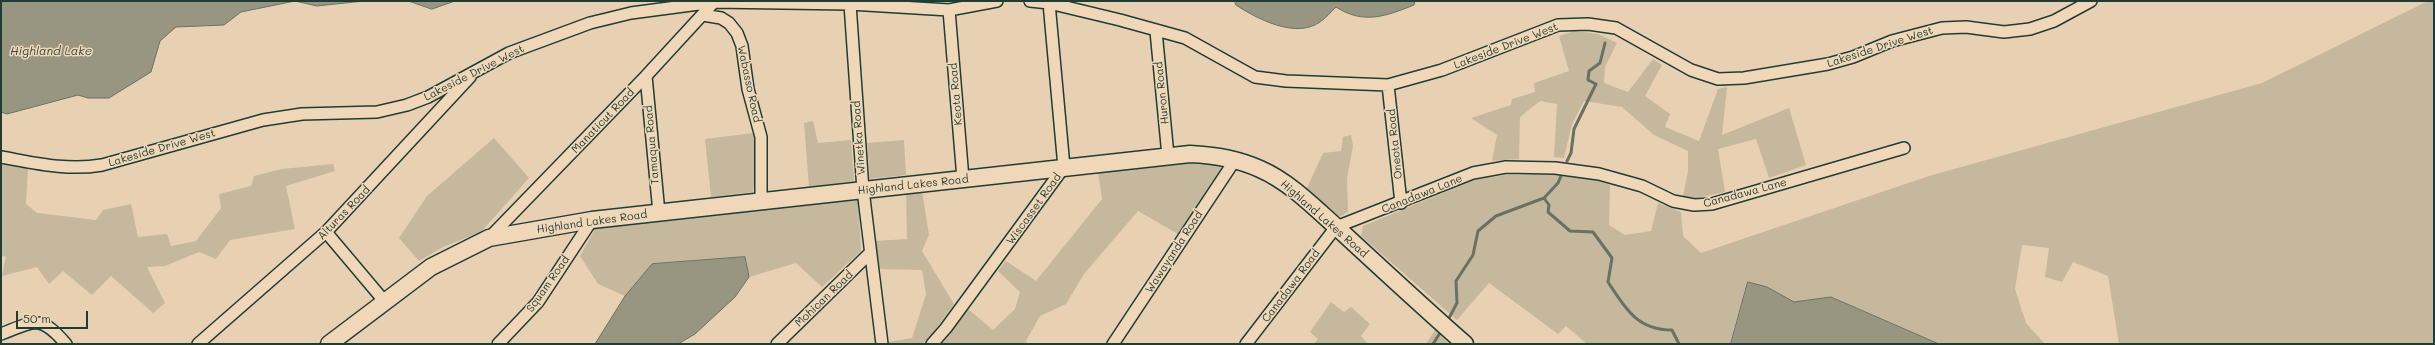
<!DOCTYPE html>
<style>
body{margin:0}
#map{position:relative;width:2435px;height:345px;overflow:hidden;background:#e8d1b3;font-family:Mali,sans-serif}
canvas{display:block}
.frame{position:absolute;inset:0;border:2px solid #1f3d34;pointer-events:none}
.scale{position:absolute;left:16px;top:311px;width:72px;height:18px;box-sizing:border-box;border:2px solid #1f3d34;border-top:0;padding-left:5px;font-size:12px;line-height:14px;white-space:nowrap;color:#1f3d34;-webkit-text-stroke:3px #f0d7b8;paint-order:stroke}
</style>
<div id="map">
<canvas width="2435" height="345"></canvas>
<div class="frame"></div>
<div class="scale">50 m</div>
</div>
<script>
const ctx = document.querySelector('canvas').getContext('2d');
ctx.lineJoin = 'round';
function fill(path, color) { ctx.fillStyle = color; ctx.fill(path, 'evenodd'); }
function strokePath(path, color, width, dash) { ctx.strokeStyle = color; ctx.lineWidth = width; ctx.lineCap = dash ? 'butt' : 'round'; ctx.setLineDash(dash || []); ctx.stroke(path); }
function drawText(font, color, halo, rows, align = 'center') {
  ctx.font = font + ' Mali,sans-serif'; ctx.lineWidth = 3; ctx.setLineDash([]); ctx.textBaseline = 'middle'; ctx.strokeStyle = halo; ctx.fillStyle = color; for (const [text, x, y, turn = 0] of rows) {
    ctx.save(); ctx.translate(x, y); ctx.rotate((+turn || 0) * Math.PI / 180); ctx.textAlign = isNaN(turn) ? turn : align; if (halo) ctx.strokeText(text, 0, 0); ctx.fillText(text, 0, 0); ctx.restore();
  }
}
const green = new Path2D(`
 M2428,1H2434V344H2119L2108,276L2073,262L2062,282L2045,277L2049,248L2022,245L2015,289L2026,323L2045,344H1939L1832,297L1794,303L1767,287L1748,282L1731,344H1587L1566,326L1558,334L1489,283L1457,320L1361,236L1363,226L1474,180L1505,175L1554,174L1595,180L1610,185L1609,225L1625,235L1651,231L1658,203L1681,212L1683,236L1701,253L1929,176L2262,83Z
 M1575,31L1598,34L1617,43L1605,67L1604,83L1628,92L1653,59L1662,65L1645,96L1670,114L1665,127L1699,141L1718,89L1727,87L1722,135L1789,108L1806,165L1769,178L1756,139L1718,149L1725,192L1693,199L1683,196L1688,171V151L1654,135L1622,107L1584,101L1572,124L1564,158L1554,157L1557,104L1540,101L1520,117L1519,159L1492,161L1497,135L1471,118L1511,105L1512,99L1535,92L1534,83L1569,71L1559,36Z
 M813,121L818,143L851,140L854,181L809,187L804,123Z
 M754,133L757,153L753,192L711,197L705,139Z
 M1351,135L1353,146L1347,178L1348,212L1339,217L1307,188L1323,153L1341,151L1343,137Z
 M494,138L529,178L481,232L443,247L419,261L399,238L427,196Z
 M904,140L906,175L870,179L867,143Z
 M1191,161L1221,163L1223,169L1178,234L1138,211L1084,274L1066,304L1040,316L1026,341L1027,344H942L968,309L993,330L1015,309L1020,292L998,271L1006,261L1036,281L1102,199L1098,171Z
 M1,164L28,168L26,204L37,213L96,220L103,210L131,204L138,237L167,234L171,246L196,241L221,208L219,194L251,186L254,176L282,169L333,164L335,171L286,186L295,229L230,240L216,259L199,252L165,266L147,267L165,303L153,313L111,276L92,295L63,271L49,284L37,267L2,276L6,257L1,255Z
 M922,191L929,235L922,251L954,304L931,336L922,344H889L888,342L912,338L926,294L922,270L880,269L875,241L907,239L906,193Z
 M858,198L861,251L822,287L796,263L749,277L745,258L652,264L625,296L598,284L580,256L596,227Z
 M1331,302L1344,312L1351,307L1370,324L1361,336L1368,344H1314L1318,339L1310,332Z
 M1435,330L1449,344H1426Z`);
const water = new Path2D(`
 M1,1H364L317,6L295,1L241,12L224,25L176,27L160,41L151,72L109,98H88L78,95L7,114L1,112Z
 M409,1H455L432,9Z
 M1235,1H1415L1414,5C1386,16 1364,25 1336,7C1331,12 1326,18 1320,22C1296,39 1257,19 1236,5Z
 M745,257L749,277L735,297L695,334L678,344H595L625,296L652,264Z
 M1748,282L1767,287L1794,302L1831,297L1939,344H1731Z`);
const stream = new Path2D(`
 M1567,161L1571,153L1574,129L1596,84L1588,80L1589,71L1600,63L1605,43
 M1544,198L1549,205L1548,212L1570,231L1593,232L1612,258L1608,282C1625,308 1637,330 1672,330L1679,344
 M1449,318L1457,303L1456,281L1473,255L1478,231L1496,216L1544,198L1558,183L1561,176
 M1433,344L1440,333`);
const street = new Path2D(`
 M1030,1L1049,3L1120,20L1185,38L1255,77L1286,81L1388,85L1442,70L1558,25L1588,24L1616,28L1691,70L1718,79L1744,78L1828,64L1853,57L1892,41L1942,28L1966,27L2004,32L2030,29L2054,21L2091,1
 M850,4L863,190L882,344
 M949,10L963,179
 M703,15L721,18L729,23L737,33L742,46L748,89L761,137V200
 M1156,31L1168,156
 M646,76L659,213
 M1388,85L1401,203
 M1,157C35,163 67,171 102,165L263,120L302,114L377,112L407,105L428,97L509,53L590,23L631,13L714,2L850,4L949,10L997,1
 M326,232L385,302
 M489,238L646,76L714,2
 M1,334C35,321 40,314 66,344
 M198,344L326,232L470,77
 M498,344L538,302L592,220
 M777,344L870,253
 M932,344L946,328L1064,167L1049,3
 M1113,344L1235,160
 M1246,344L1336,227L1473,173L1506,167L1555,168L1599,174L1642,186L1673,201L1694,205L1712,204L1904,148`);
const secondary = new Path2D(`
 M329,344L431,267L489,238L592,220L1190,154C1214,155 1238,159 1260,169C1292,183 1318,211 1344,234C1384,271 1424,308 1465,344`);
const streetNames = [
 ["Lakeside Drive West",1506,46,-21],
 ["Lakeside Drive West",1880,47,-18],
 ["Lakeside Drive West",474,73,-27],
 ["Wabasso Road",749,84,78],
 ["Huron Road",1162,93,-96],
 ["Keota Road",956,94,-95],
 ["Manaticut Road",603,121,-46],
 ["Winetka Road",859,138,-94],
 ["Oneota Road",1395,144,-96],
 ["Tamaqua Road",652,145,-95],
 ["Lakeside Drive West",162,148,-16],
 ["Highland Lakes Road",913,185,-6],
 ["Canadawa Lane",1745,193,-15],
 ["Canadawa Lane",1422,194,-22],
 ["Wiscasset Road",1034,209,-54],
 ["Alturas Road",344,213,-46],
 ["Highland Lakes Road",1324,219,41],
 ["Highland Lakes Road",592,222,-8],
 ["Wawayanda Road",1174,252,-57],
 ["Squam Road",548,284,-55],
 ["Canadawa Road",1291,286,-53],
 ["Mohican Road",824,299,-44]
];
const waterNames = [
 ["Highland Lake",51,51]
];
fill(green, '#c6b89d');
fill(water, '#989680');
strokePath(water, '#687262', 1);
strokePath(stream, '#687262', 3);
strokePath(street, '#1f3d34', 14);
strokePath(secondary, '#1f3d34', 19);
strokePath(street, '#f0d7b8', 11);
strokePath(secondary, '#f0d7b8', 16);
drawText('11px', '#1f3d34', '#f0d7b8', streetNames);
drawText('italic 12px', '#314a3f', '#f0d7b8', waterNames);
</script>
